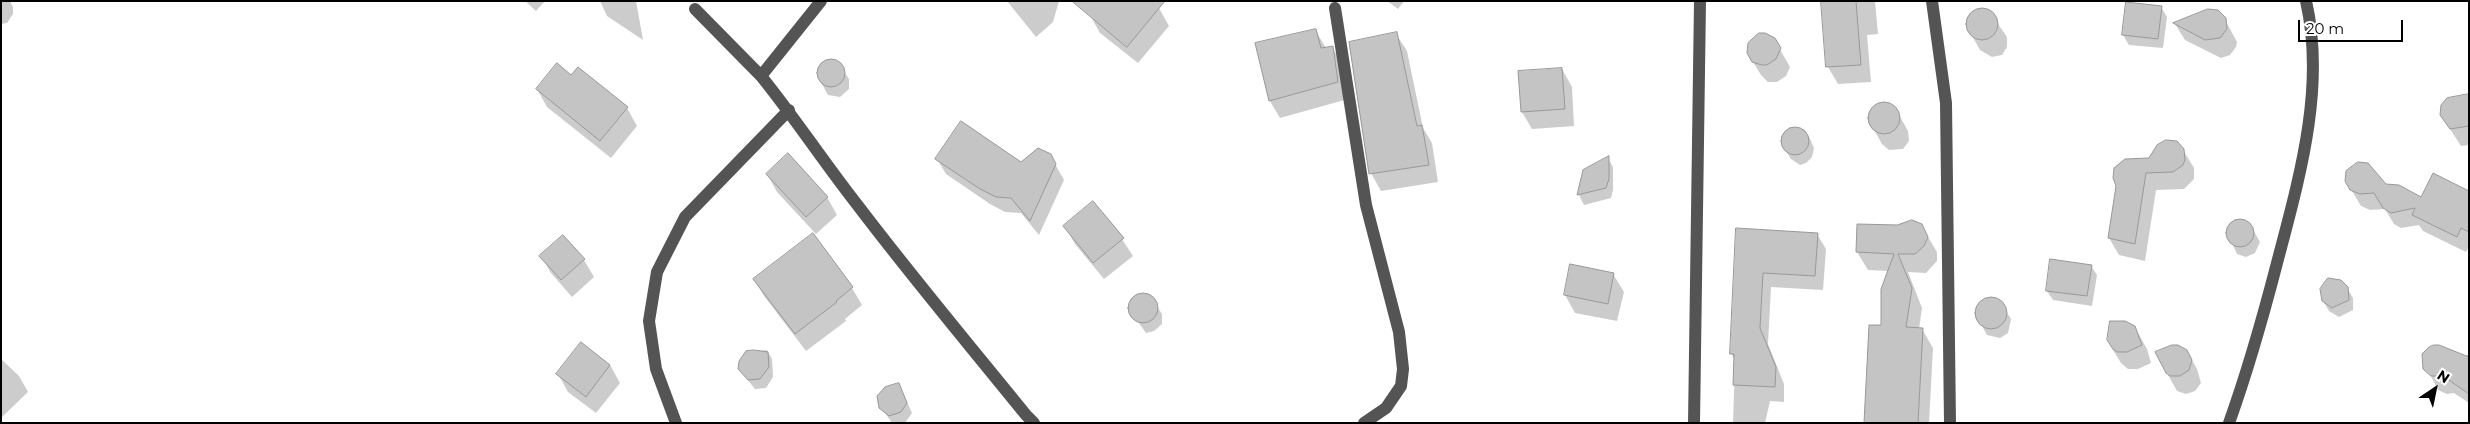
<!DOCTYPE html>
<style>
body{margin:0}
#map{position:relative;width:2470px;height:424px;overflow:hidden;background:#fff;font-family:Montserrat,sans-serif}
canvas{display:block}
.frame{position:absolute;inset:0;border:2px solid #000;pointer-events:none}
.north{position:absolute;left:2410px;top:364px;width:50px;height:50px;-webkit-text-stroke:4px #fff;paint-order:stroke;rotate:34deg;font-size:14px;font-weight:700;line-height:20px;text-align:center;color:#000}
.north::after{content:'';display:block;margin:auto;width:18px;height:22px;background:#000;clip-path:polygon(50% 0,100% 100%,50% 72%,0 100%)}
.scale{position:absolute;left:2298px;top:20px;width:105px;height:22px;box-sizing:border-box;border:2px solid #000;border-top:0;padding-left:6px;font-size:15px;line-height:18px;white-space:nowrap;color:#000;-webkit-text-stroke:4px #fff;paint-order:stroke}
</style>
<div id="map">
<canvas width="2470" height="424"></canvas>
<div class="frame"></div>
<div class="north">N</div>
<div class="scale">20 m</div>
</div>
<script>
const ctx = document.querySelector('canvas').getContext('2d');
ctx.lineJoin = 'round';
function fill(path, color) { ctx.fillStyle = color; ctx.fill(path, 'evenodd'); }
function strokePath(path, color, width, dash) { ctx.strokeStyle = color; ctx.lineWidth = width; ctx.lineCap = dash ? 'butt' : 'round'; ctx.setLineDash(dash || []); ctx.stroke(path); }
const shadow = new Path2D(`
 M1,1H10L13,7V14L7,23L1,24Z
 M525,1H545L536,11Z
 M600,1H636L643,40L607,16Z
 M1007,1H1059L1053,22L1036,37Z
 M1150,1L1159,8L1169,26L1138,63L1100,33L1090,15Z
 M1387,1H1404L1398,9Z
 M1823,1H1875L1878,34L1867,35L1871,82L1838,84L1828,67Z
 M2161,7L2167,17L2163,48L2129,45L2123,35Z
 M1979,10L1989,11L2007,37V47L2002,55L1992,57L1980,50L1970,32L1968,23L1975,11Z
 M2222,14L2237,42L2236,47L2230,55L2221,58L2185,40L2175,24Z
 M1315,30L1326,48L1332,47L1342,64L1348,99L1280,118L1270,101L1257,44Z
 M1396,34L1407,51L1423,128L1432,143L1438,182L1381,191L1371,173Z
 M1774,39L1790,67L1786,76L1777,82H1768L1761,75L1750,57Z
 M827,60L837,61L849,79V89L840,97L828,95L818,77L819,66Z
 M578,69L627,108L637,126L611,158L547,107L537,89L572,77Z
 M1562,69L1572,87L1574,126L1532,129L1522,112Z
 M1876,104L1891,105L1898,113L1908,131L1909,141L1903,149L1889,150L1882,144L1872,126L1871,112Z
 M2469,105V145L2461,146L2441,115Z
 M1790,127L1804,129L1810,139L1814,148L1812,157L1806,163L1800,165L1791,159L1785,149L1782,137Z
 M2183,150L2194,168V179L2184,189L2156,190L2145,261L2119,255L2109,238L2117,186L2114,173L2117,165L2125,160L2149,159Z
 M1050,155L1064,180L1039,235L1021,213L1005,212L990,204L946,174L937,159L1021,164Z
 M1608,158L1613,167V190L1611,198L1584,205L1579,195L1584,171Z
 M2358,163L2385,185L2422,198L2469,193V247L2466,252L2423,231L2419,225L2401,228L2394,224L2385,209L2370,210L2361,206L2346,181L2347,172Z
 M767,174L827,197L837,215L816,234L777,192Z
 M2235,219L2244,220L2251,226L2260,242L2255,253L2246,257L2237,254L2227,232Z
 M1921,225L1937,252V261L1926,273L1908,272L1922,308L1919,329H1922L1933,348L1929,423H1865L1882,327L1889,271L1868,270L1857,252L1897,227Z
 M1065,226L1122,239L1133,256L1104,279L1075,244Z
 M1737,230L1817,234L1826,249L1823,290L1771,287L1768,344L1784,384V402L1770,401L1765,423H1733L1735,361L1731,353Z
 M812,235L852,288L862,305L845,319L846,321L806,351L764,296L754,279Z
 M541,256L584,260L594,277L572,297L551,273Z
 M1571,265L1613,274L1624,292L1617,321L1575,313L1565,295Z
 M2091,266L2097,275L2092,306L2053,300L2047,291Z
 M2347,288L2353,298V310L2339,317L2329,311L2323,301Z
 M1140,295L1150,296L1162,314V324L1154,331L1146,333L1131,312L1132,301Z
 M1991,299L2000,302L2011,319L2008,333L2000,338L1987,335L1975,313L1981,302Z
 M2134,326L2147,349L2151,363L2138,369H2128L2121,363L2110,345Z
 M767,350L772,359L773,377L766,388L755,389L739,369L747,352Z
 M2187,351L2197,369L2201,383L2195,391L2186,394L2177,391L2167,373Z
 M2426,351L2466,357L2469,352V403L2454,393L2447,394L2438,390L2422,359Z
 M1,359L19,376L28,392L1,418Z
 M610,365L620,383L596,413L568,392L558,374Z
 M899,384L912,413L905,423H892L881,407Z`);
const building = new Path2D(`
 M1072,1H1165L1127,47Z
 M1821,1H1856L1861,65L1826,67Z
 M2126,2L2162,6L2158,39L2122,35Z
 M1966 24a16 16 0 1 1 32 0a16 16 0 1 1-32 0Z
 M2208,9L2218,10L2226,18L2227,29L2220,38L2205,40L2173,23Z
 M1316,29L1321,48L1333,46L1338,82L1269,101L1255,43Z
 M1397,32L1417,126L1422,125L1429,165L1369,174L1349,42Z
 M1759,33H1765L1775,38L1781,48L1776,59L1767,65H1762L1752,62L1747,53L1748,43Z
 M817 73a14 14 0 1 1 28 0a14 14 0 1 1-28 0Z
 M557,63L571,75L578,67L628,107L600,141L536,89Z
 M1562,68L1565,109L1521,112L1518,71Z
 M2469,94V126L2450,129L2440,115L2441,105L2447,98Z
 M1868 118a16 16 0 1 1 32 0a16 16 0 1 1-32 0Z
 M961,121L1021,162L1038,148L1051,154L1056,164L1030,221L1011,198L996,197L980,189L935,159Z
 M1781 141a14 14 0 1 1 28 0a14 14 0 1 1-28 0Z
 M2166,140L2177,141L2184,149L2185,160L2183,165L2173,172L2146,173L2135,244L2108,238L2116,186L2113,178L2114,168L2125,159L2149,158L2157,145Z
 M788,153L828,197L806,217L766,174Z
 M1609,156V179L1606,188L1577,195L1583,170Z
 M2358,162L2368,163L2386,184L2399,185L2421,197L2433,173L2469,191V232L2461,228L2457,237L2412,215L2415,208L2391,213L2383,208L2374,193L2360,194L2350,190L2345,181L2346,171Z
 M1093,201L1124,238L1093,263L1063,226Z
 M2226 233a14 14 0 1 1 28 0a14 14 0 1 1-28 0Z
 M1912,220L1922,224L1928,237L1924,246L1915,254H1898L1912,288L1906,327L1923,328L1918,423H1864L1869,325H1881V289L1894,254L1856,252L1857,224L1897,225Z
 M1736,228L1818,233L1815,276L1763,273L1760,328L1776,367L1775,387L1733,385L1734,354H1730Z
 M813,233L853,287L836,301L837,302L795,334L753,279Z
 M563,235L585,259L561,280L539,256Z
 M2050,259L2092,265L2087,296L2046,291Z
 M1570,264L1614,273L1608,304L1564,295Z
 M2328,278L2341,280L2348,287L2349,300L2332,308L2322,301L2320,289Z
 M1128 308a15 15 0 1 1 30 0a15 15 0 1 1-30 0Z
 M1975 313a16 16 0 1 1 32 0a16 16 0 1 1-32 0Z
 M2110,321H2125L2135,326L2142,345L2127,352H2117L2113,349L2107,340Z
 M581,342L610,365L586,397L556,374Z
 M2172,345H2178L2187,350L2192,360L2189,370L2180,376H2170L2166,373L2155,352Z
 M2434,345H2439L2469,357V394L2443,376H2431L2423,369L2422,354L2429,347Z
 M754,350L768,352L769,367L760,379L748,380L738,369L739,361L746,351Z
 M899,383L907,403L901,412L889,416L879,408L877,396L885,387Z`);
const minor = new Path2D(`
 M821,1L761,76C795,118 825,164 859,207C913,278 970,346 1026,415L1034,423
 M1932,1L1946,103L1950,423
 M1335,8L1366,205L1399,332L1403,369L1401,386L1386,408L1364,423
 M695,9L761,76
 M676,423L656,369L649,321L657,272L685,217L789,110
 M1694,423L1700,1
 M2229,423C2248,370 2263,317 2277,263C2299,179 2326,88 2306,1`);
fill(shadow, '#0003');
fill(building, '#c4c4c4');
strokePath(building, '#989898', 1);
strokePath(minor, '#545454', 12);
</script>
